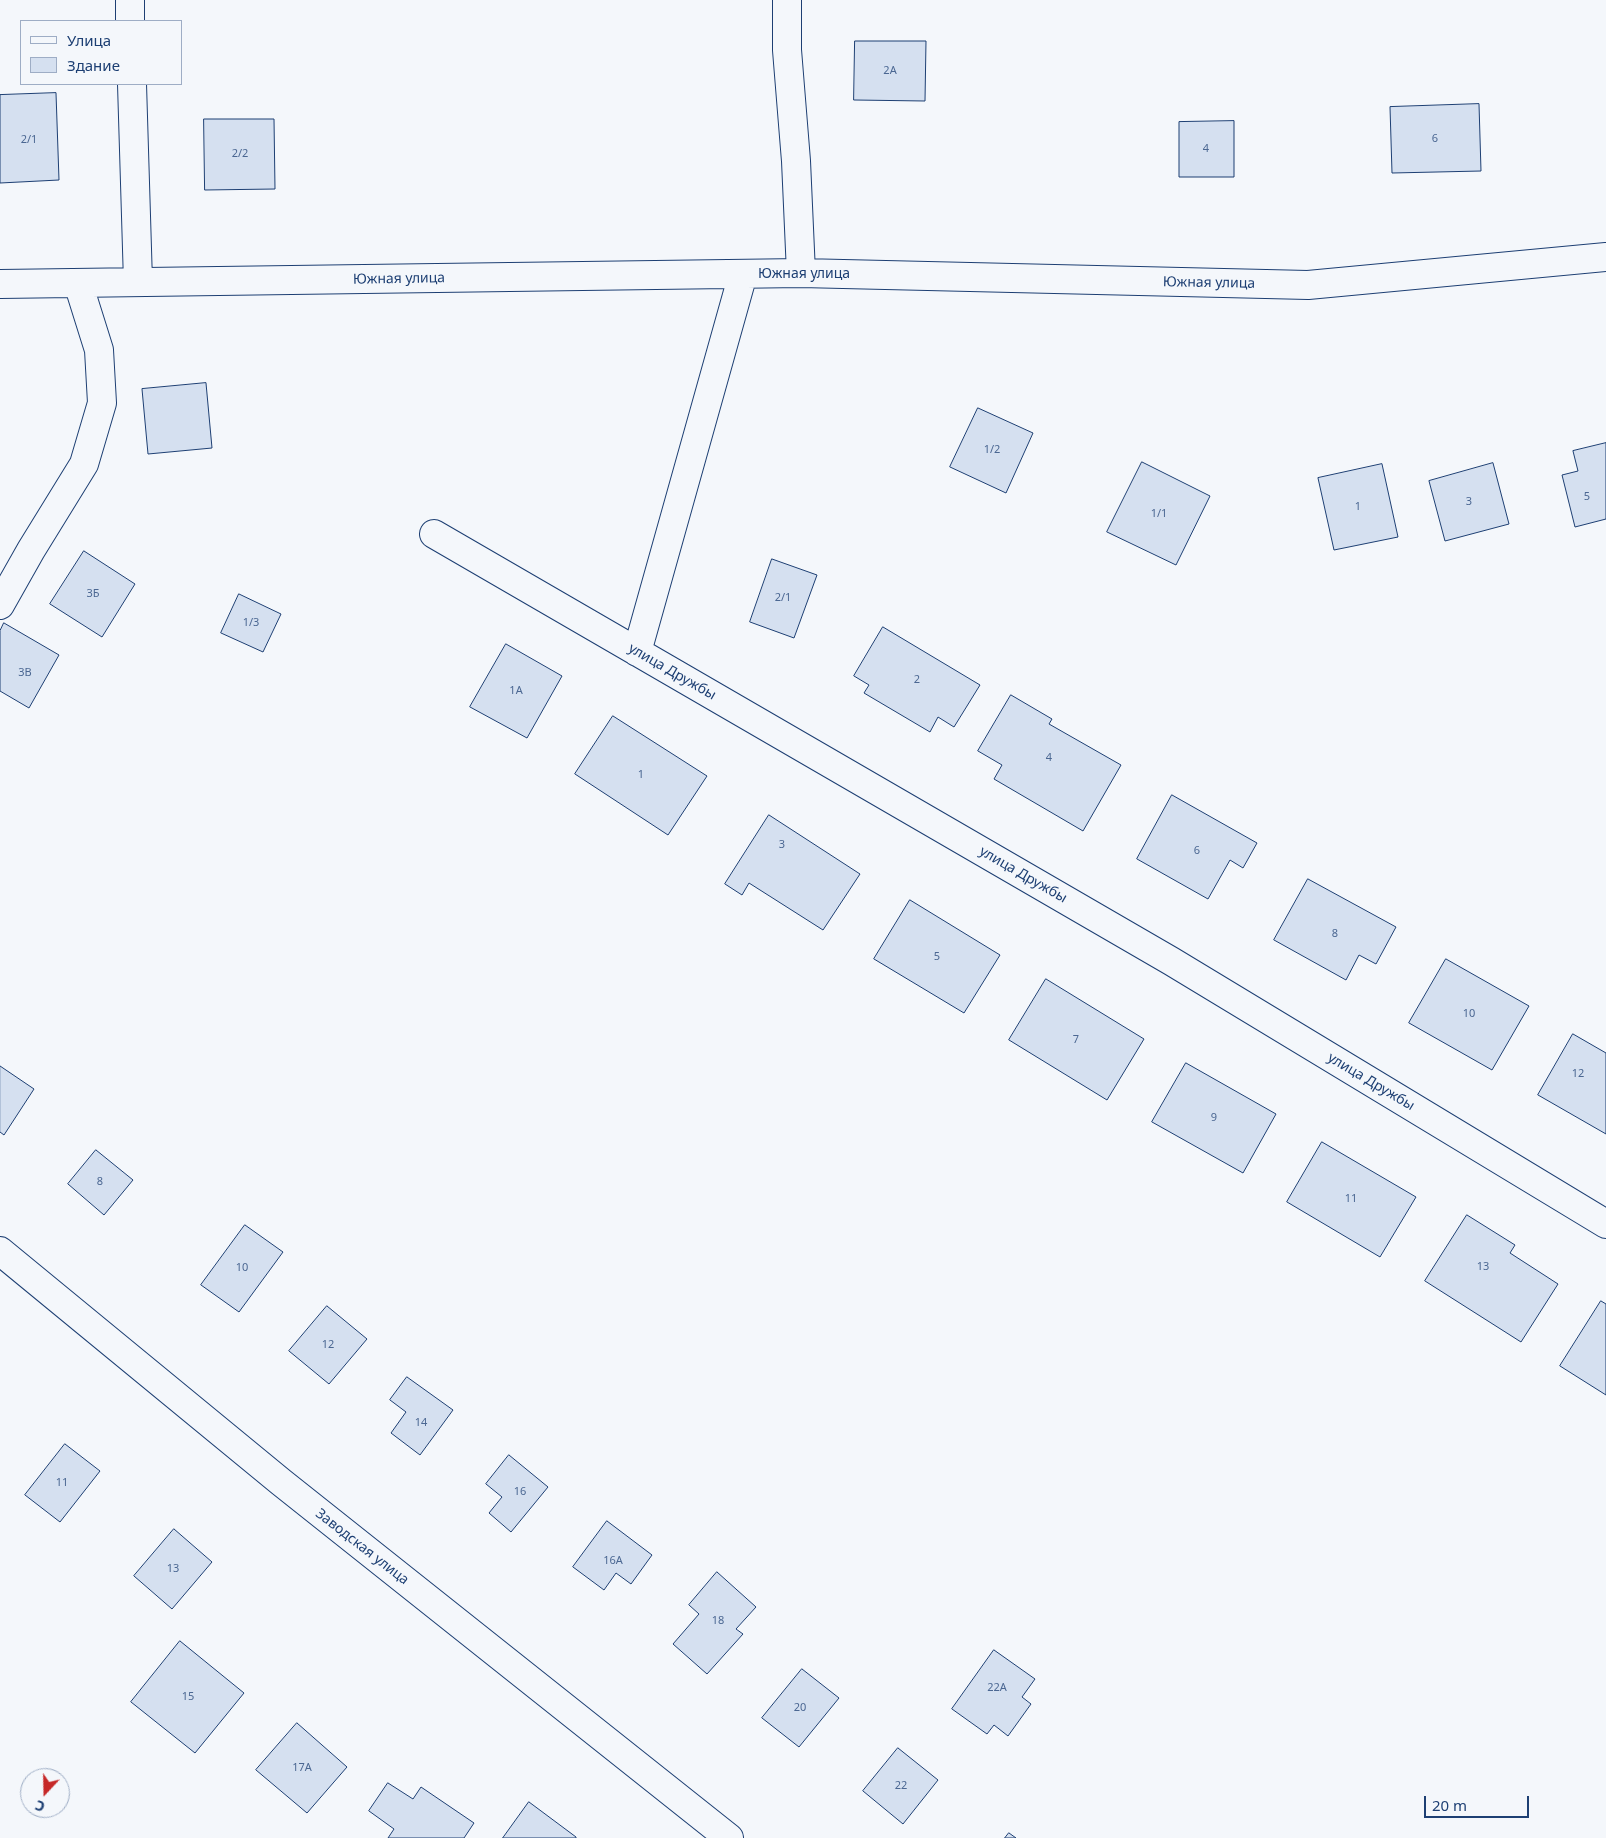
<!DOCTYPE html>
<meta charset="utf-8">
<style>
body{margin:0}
#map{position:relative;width:1606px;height:1838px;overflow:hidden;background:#f4f7fb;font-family:"Noto Sans",sans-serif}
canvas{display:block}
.legend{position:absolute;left:20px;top:20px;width:162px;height:65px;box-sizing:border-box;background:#f4f7fb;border:1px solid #9eadc5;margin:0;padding:6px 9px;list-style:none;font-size:15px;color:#1d3f73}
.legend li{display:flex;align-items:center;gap:10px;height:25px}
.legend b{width:25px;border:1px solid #9eadc5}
.north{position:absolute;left:20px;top:1768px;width:50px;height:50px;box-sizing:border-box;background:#f4f7fb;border:1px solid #9eadc5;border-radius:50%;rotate:201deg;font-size:14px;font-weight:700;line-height:20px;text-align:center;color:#1d3f73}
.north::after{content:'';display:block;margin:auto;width:18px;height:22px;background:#c62828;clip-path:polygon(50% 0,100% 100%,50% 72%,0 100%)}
.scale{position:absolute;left:1424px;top:1796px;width:105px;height:22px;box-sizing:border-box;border:2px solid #1d3f73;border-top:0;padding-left:6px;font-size:15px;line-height:18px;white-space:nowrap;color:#1d3f73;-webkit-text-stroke:4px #f4f7fb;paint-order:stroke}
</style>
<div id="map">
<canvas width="1606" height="1838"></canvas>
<ul class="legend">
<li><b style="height:6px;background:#f4f7fb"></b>Улица</li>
<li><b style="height:14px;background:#d5e0f0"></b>Здание</li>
</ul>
<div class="north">С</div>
<div class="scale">20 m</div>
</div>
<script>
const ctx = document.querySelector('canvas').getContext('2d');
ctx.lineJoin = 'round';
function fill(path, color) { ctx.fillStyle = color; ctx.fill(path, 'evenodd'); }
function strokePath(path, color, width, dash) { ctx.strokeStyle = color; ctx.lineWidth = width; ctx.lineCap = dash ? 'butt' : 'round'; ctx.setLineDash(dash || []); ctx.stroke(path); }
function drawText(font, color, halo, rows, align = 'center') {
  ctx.font = font + ' "Noto Sans",sans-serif'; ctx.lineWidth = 4; ctx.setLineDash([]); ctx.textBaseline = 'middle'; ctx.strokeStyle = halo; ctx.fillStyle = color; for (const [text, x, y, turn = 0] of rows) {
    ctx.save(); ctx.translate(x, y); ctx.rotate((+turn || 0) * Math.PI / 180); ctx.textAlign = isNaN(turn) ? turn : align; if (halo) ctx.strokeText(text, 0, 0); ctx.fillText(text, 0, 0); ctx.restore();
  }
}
const building = new Path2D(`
 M855,41H926L925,101L854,100Z
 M56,93L59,180L0,183V95Z
 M1479,104L1481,171L1392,173L1390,107Z
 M204,119H274L275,189L205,190Z
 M1234,121V177H1179V122Z
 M206,383L212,448L148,454L142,389Z
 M978,408L1033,433L1006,493L950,467Z
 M1606,443V519L1575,527L1562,475L1578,471L1573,451Z
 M1142,462L1210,496L1176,565L1107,532Z
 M1493,463L1509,524L1445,541L1429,481Z
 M1382,464L1398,537L1334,550L1318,478Z
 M84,551L135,584L102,637L50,604Z
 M772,559L817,575L794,638L750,622Z
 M239,594L281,614L263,652L221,633Z
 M4,623L59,655L29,708L0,691V631Z
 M883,627L980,685L954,727L938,717L930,732L864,693L869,685L854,676Z
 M506,644L562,676L527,738L470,707Z
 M1011,695L1052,719L1049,724L1121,765L1083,831L994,779L1002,765L978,751Z
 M613,716L707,776L668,835L575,774Z
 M1172,795L1257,843L1243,868L1230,860L1208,899L1137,859Z
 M769,815L860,874L823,930L749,883L742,895L725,884Z
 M1308,879L1396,927L1376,964L1359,955L1346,980L1274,940Z
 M910,900L1000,955L964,1013L874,959Z
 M1446,959L1529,1006L1492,1070L1409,1023Z
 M1046,979L1144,1039L1107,1100L1009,1040Z
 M1573,1034L1606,1053V1134L1538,1095Z
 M1186,1063L1276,1114L1243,1173L1152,1122Z
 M0,1066L34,1089L4,1135L0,1132Z
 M1322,1142L1416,1197L1380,1257L1287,1202Z
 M96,1150L133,1180L104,1215L68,1184Z
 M1467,1215L1515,1245L1510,1253L1558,1284L1521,1342L1425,1281Z
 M245,1225L283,1252L239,1312L201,1285Z
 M1601,1301L1606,1304V1395L1560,1366Z
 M327,1306L367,1339L329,1384L289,1351Z
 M407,1377L453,1410L420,1455L391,1433L406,1412L390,1400Z
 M65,1444L100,1471L60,1522L25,1495Z
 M509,1455L548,1487L511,1532L489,1513L502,1497L486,1484Z
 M607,1521L652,1555L631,1584L616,1573L604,1590L573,1567Z
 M174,1529L212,1562L172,1609L134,1576Z
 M717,1572L756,1607L736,1629L743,1634L707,1674L673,1644L699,1614L689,1605Z
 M180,1641L244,1693L195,1753L131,1702Z
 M994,1650L1035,1679L1022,1697L1031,1704L1008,1736L994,1725L987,1734L952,1709Z
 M802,1669L839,1698L799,1747L762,1718Z
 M297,1723L347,1767L307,1813L256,1770Z
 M898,1748L938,1780L903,1824L863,1791Z
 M388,1783L413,1799L421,1787L474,1823L464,1838H388L394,1829L369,1811Z
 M529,1802L576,1837V1838H503Z
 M1009,1833L1016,1838H1005Z`);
const minor = new Path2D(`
 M130,0V21
 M787,0V50L796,161L801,273
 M132,84L138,282
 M0,284L801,273L1308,285L1606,257
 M434,534L1171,961L1606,1224
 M0,605L31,550L84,464L102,403L99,350L78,283
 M637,652L743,274
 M0,1251L281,1482L729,1838`);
const numberNames = [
 ["2А",890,71],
 ["6",1435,139],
 ["2/1",29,140],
 ["4",1206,149],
 ["2/2",240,154],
 ["1/2",992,450],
 ["5",1587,497],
 ["3",1469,502],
 ["1",1358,507],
 ["1/1",1159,514],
 ["3Б",93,594],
 ["2/1",783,598],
 ["1/3",251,623],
 ["3В",25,673],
 ["2",917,680],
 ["1А",516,691],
 ["4",1049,758],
 ["1",641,775],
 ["3",782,845],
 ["6",1197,851],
 ["8",1335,934],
 ["5",937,957],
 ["10",1469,1014],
 ["7",1076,1040],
 ["12",1578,1074],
 ["9",1214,1118],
 ["8",100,1182],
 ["11",1351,1199],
 ["13",1483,1267],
 ["10",242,1268],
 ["12",328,1345],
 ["14",421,1423],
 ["11",62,1483],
 ["16",520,1492],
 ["16А",613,1561],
 ["13",173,1569],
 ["18",718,1621],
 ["22А",997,1688],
 ["15",188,1697],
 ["20",800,1708],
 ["17А",302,1768],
 ["22",901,1786]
];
const streetNames = [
 ["Южная улица",804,274],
 ["Южная улица",399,279,-1],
 ["Южная улица",1209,283,1],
 ["улица Дружбы",672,672,30],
 ["улица Дружбы",1023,875,30],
 ["улица Дружбы",1371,1082,31],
 ["Заводская улица",362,1547,38]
];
fill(building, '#d5e0f0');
strokePath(building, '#1d3f73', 1);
strokePath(minor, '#1d3f73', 30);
strokePath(minor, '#f4f7fb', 28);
drawText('11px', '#4b6792', null, numberNames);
drawText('14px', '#1d3f73', '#f4f7fb', streetNames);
</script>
